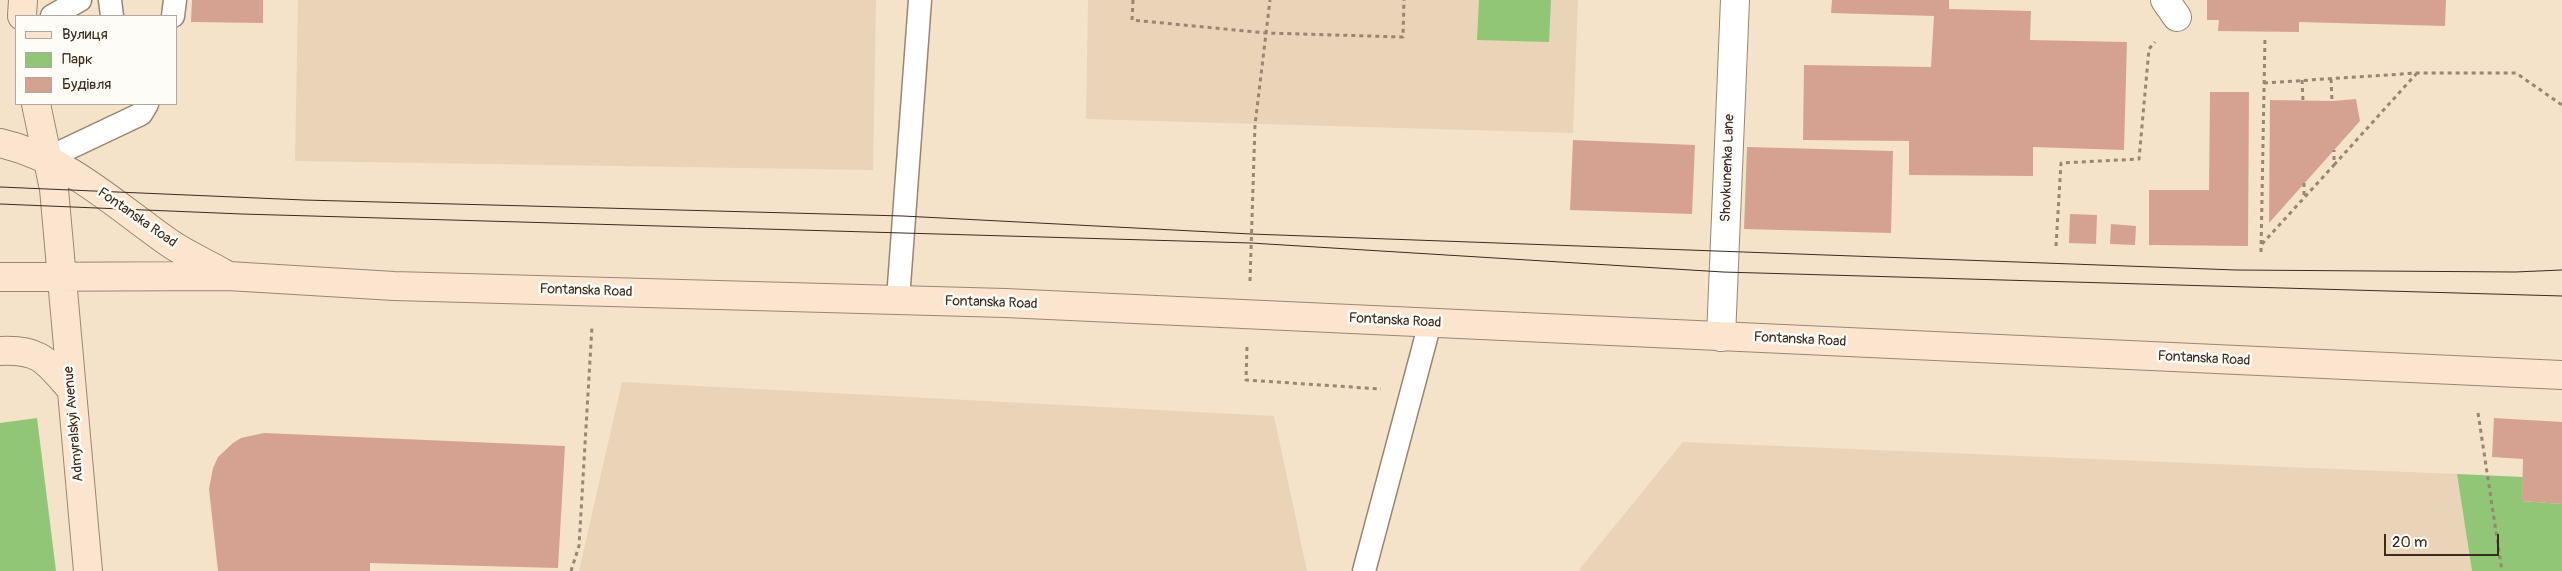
<!DOCTYPE html>
<meta charset="utf-8">
<style>
body{margin:0}
#map{position:relative;width:2562px;height:571px;overflow:hidden;background:#f4e3c8;font-family:Pangolin,sans-serif}
canvas{display:block}
.legend{position:absolute;left:15px;top:15px;width:162px;height:90px;box-sizing:border-box;background:#fdfcf7;border:1px solid #afa8a0;margin:0;padding:6px 9px;list-style:none;font-size:15px;color:#3b2a1e}
.legend li{display:flex;align-items:center;gap:10px;height:25px}
.legend b{width:25px;border:1px solid #afa8a0}
.scale{position:absolute;left:2384px;top:534px;width:115px;height:22px;box-sizing:border-box;border:2px solid #3b2a1e;border-top:0;padding-left:6px;font-size:15px;line-height:18px;white-space:nowrap;color:#3b2a1e;-webkit-text-stroke:4px #fdfcf7;paint-order:stroke}
</style>
<div id="map">
<canvas width="2562" height="571"></canvas>
<ul class="legend">
<li><b style="height:6px;background:#fbe5cf"></b>Вулиця</li>
<li><b style="height:14px;background:#91c677"></b>Парк</li>
<li><b style="height:14px;background:#d5a291"></b>Будівля</li>
</ul>
<div class="scale">20 m</div>
</div>
<script>
const ctx = document.querySelector('canvas').getContext('2d');
ctx.lineJoin = 'round';
function fill(path, color) { ctx.fillStyle = color; ctx.fill(path, 'evenodd'); }
function strokePath(path, color, width, dash) { ctx.strokeStyle = color; ctx.lineWidth = width; ctx.lineCap = dash ? 'butt' : 'round'; ctx.setLineDash(dash || []); ctx.stroke(path); }
function drawText(font, color, halo, rows, align = 'center') {
  ctx.font = font + ' Pangolin,sans-serif'; ctx.lineWidth = 5; ctx.setLineDash([]); ctx.textBaseline = 'middle'; ctx.strokeStyle = halo; ctx.fillStyle = color; for (const [text, x, y, turn = 0] of rows) {
    ctx.save(); ctx.translate(x, y); ctx.rotate((+turn || 0) * Math.PI / 180); ctx.textAlign = isNaN(turn) ? turn : align; if (halo) ctx.strokeText(text, 0, 0); ctx.fillText(text, 0, 0); ctx.restore();
  }
}
const built = new Path2D(`
 M298,0H876L873,170L295,161Z
 M1088,0H1578L1573,133L1086,119Z
 M622,382L1274,416L1307,571H579Z
 M1683,442L2457,474L2472,571H1578Z`);
const green = new Path2D(`
 M1479,0H1551L1549,42L1477,40Z
 M37,418L56,571H0V423Z
 M2457,474L2523,477L2522,501L2562,504V571H2472Z`);
const building = new Path2D(`
 M192,0H263V23L191,22Z
 M1832,0H1949V9L2031,11L2030,40L2127,42L2124,150L2033,147V176L1909,175V141L1803,140L1804,65L1931,67L1934,16L1831,13Z
 M2207,0H2446L2445,26L2299,22V32L2218,31L2219,20H2207Z
 M2210,92H2249L2248,246L2149,245V190H2209Z
 M2356,99L2360,121L2269,223L2270,100L2333,101Z
 M1573,140L1695,145L1692,214L1570,210Z
 M1747,147L1893,151L1891,233L1744,229Z
 M2070,214L2097,215L2096,244L2069,243Z
 M2111,224L2136,226L2135,245L2110,244Z
 M2494,418L2562,422V504L2522,501L2523,459L2492,457Z
 M264,433L565,446L558,568L370,563V571H218L209,489L213,468L218,457L233,443L241,438Z`);
const path = new Path2D(`
 M1133,0L1132,20L1266,33L1403,37L1404,0
 M2331,79L2332,101
 M2302,80L2303,101
 M2264,83L2417,73H2516L2562,105
 M2334,165L2417,73
 M2304,183V197
 M2262,244L2334,165V150
 M2056,246L2061,163L2139,159L2149,49L2155,42
 M2261,252L2265,36
 M1250,281L1255,125L1270,0
 M1247,347L1246,380L1381,389
 M2478,413L2502,571
 M571,571L579,546L592,326`);
const lane = new Path2D(`
 M110,0L112,16
 M52,16L80,0
 M173,16L175,0
 M48,158L141,114L147,104
 M898,299L920,0
 M1364,571L1430,323`);
const street = new Path2D(`
 M2165,0L2177,17
 M1721,337L1735,0`);
const secondary = new Path2D(`
 M22,16L23,0
 M36,104L54,189L88,571
 M0,143C66,158 114,204 168,242C185,254 206,263 225,274
 M0,277L228,276L394,286L1005,303L2562,375
 M0,351C39,349 46,360 70,388`);
const tram = new Path2D(`
 M0,187L304,200L903,216L1251,234L2236,270L2515,272L2562,270
 M0,204L242,214L1251,243L1723,272L2562,296`);
const streetNames = [
 ["Shovkunenka Lane",1728,168,-88],
 ["Fontanska Road",137,218,35],
 ["Fontanska Road",586,291,2],
 ["Fontanska Road",991,303,2],
 ["Fontanska Road",1395,321,3],
 ["Fontanska Road",1800,340,3],
 ["Fontanska Road",2204,359,3],
 ["Admyralskyi Avenue",74,424,-95]
];
fill(built, '#e9d4b8');
fill(green, '#91c677');
fill(building, '#d5a291');
strokePath(lane, '#988673', 25);
strokePath(street, '#988673', 30);
strokePath(secondary, '#988673', 30);
strokePath(path, '#988673', 3, [4, 4]);
strokePath(lane, '#fff', 22);
strokePath(street, '#fff', 28);
strokePath(secondary, '#fbe5cf', 28);
strokePath(tram, '#3b2a1e', 1);
drawText('14px', '#3b2a1e', '#fdfcf7', streetNames);
</script>
